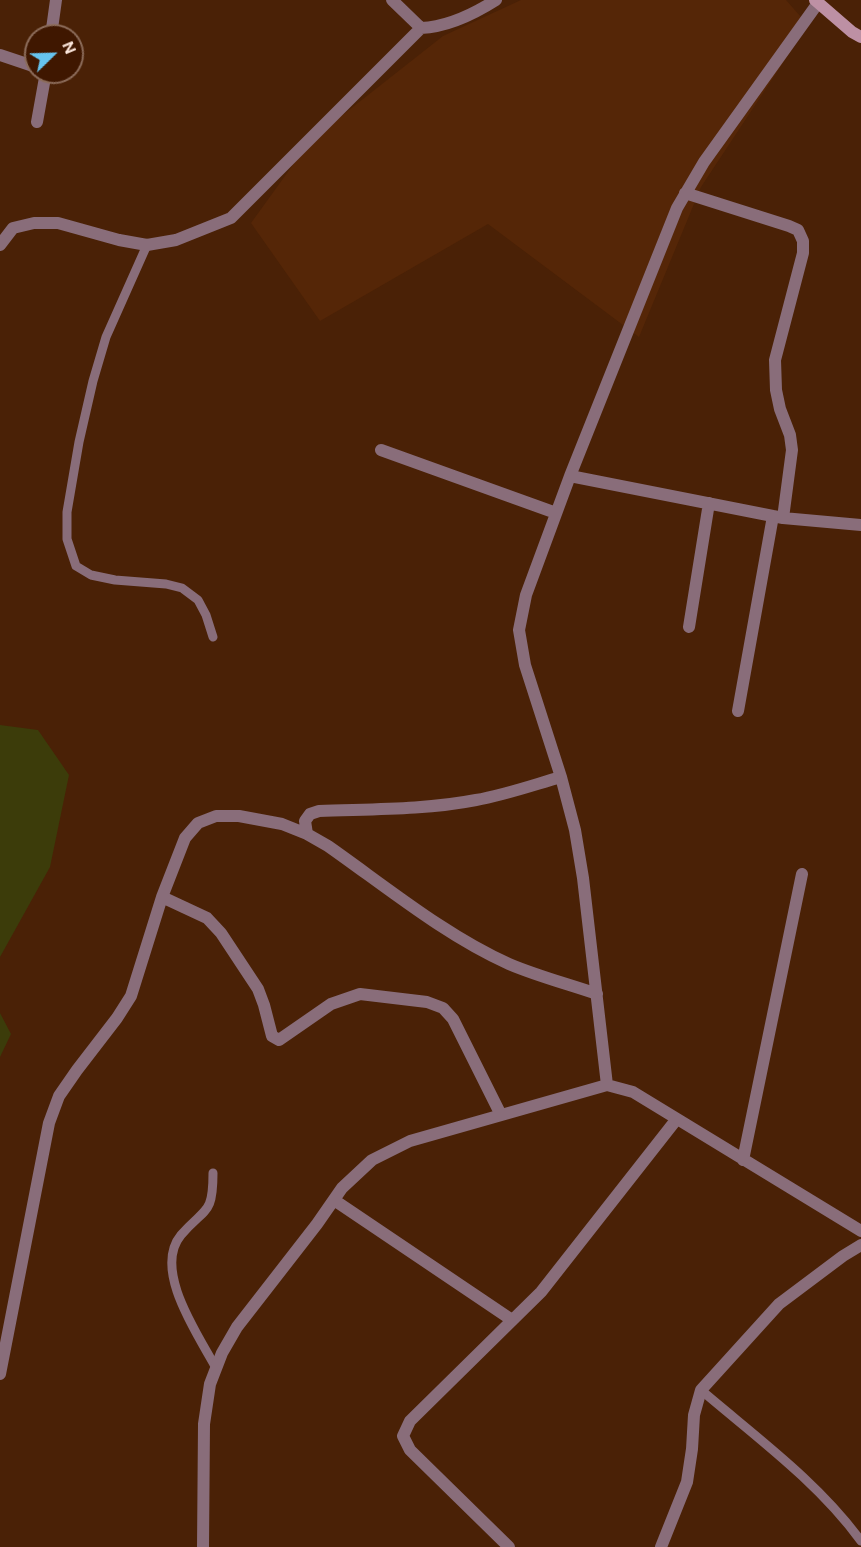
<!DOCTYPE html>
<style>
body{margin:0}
#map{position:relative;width:861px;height:1547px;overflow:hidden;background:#4a2106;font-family:"DM Sans",sans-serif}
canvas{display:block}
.north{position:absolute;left:24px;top:24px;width:60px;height:60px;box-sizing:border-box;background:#3f1700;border:2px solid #8b6b59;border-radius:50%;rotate:67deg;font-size:16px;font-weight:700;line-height:24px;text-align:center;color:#fee9de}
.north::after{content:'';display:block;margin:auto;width:21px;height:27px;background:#66c4ef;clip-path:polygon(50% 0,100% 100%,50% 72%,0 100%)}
</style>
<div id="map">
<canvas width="861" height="1547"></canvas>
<div class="north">N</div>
</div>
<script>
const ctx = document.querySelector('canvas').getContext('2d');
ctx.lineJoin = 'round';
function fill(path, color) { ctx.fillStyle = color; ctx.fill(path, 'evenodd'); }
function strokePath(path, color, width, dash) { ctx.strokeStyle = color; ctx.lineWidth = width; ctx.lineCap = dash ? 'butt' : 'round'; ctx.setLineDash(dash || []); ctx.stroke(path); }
const built = new Path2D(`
 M521,0H786L808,25L701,187L639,337L488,224L320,321L251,223L311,140L443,36Z`);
const green = new Path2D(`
 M0,725L38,730L69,775L50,867L0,957Z
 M0,1013L11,1034L0,1057Z`);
const lane = new Path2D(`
 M147,245L106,337L93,381L79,442L67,512V539L76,566L91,575L115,580L166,584L182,588L198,600L206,615L213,637
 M213,1173C213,1216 205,1207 181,1235C152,1270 199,1336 216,1368
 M701,1390C756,1437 818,1482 861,1541`);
const street = new Path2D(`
 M392,0L421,28C447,27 474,14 496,0
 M51,36L56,0
 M0,55L36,67
 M37,122L46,72
 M685,193L789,226L798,230L803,241V253L775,360L776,390L780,409L790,435L792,450L783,518
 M0,245L13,228L34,223H58L119,240L147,245L176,240L231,218L421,28
 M381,450L556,513
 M570,476L783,518L861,525
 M689,627L709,503
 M738,711L773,516
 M307,834L305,821L310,814L319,811C371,809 425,810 476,800C505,795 533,785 561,777
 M162,897L207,918L221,933L258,989L264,1005L272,1036L279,1040L331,1004L360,994L427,1002L443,1008L453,1019L501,1115
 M607,1085L583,878L575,830L561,777L525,665L519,630L526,595L570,476L677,208L704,162L818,3
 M743,1160L802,874
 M334,1200L512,1320
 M0,1374L49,1123L59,1096L77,1070L117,1018L131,996L162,897L185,838L198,823L216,816H239L282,824L307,834L328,846C385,886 446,936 509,964C537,976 568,984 597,994
 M203,1547L204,1424L210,1384L222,1353L237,1327L317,1224L342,1188L372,1160L410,1141L607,1085L633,1092L861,1231
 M509,1547L410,1450L403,1436L410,1421L541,1292L676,1120
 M661,1547L687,1482L692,1449L694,1415L701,1390L779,1304L843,1256L861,1245`);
const secondary = new Path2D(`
 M815,0L852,32L861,37`);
fill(built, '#552607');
fill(green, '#3c3c0a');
strokePath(lane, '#896d7a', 9);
strokePath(street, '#896d7a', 12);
strokePath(secondary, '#bd90a4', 12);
</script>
